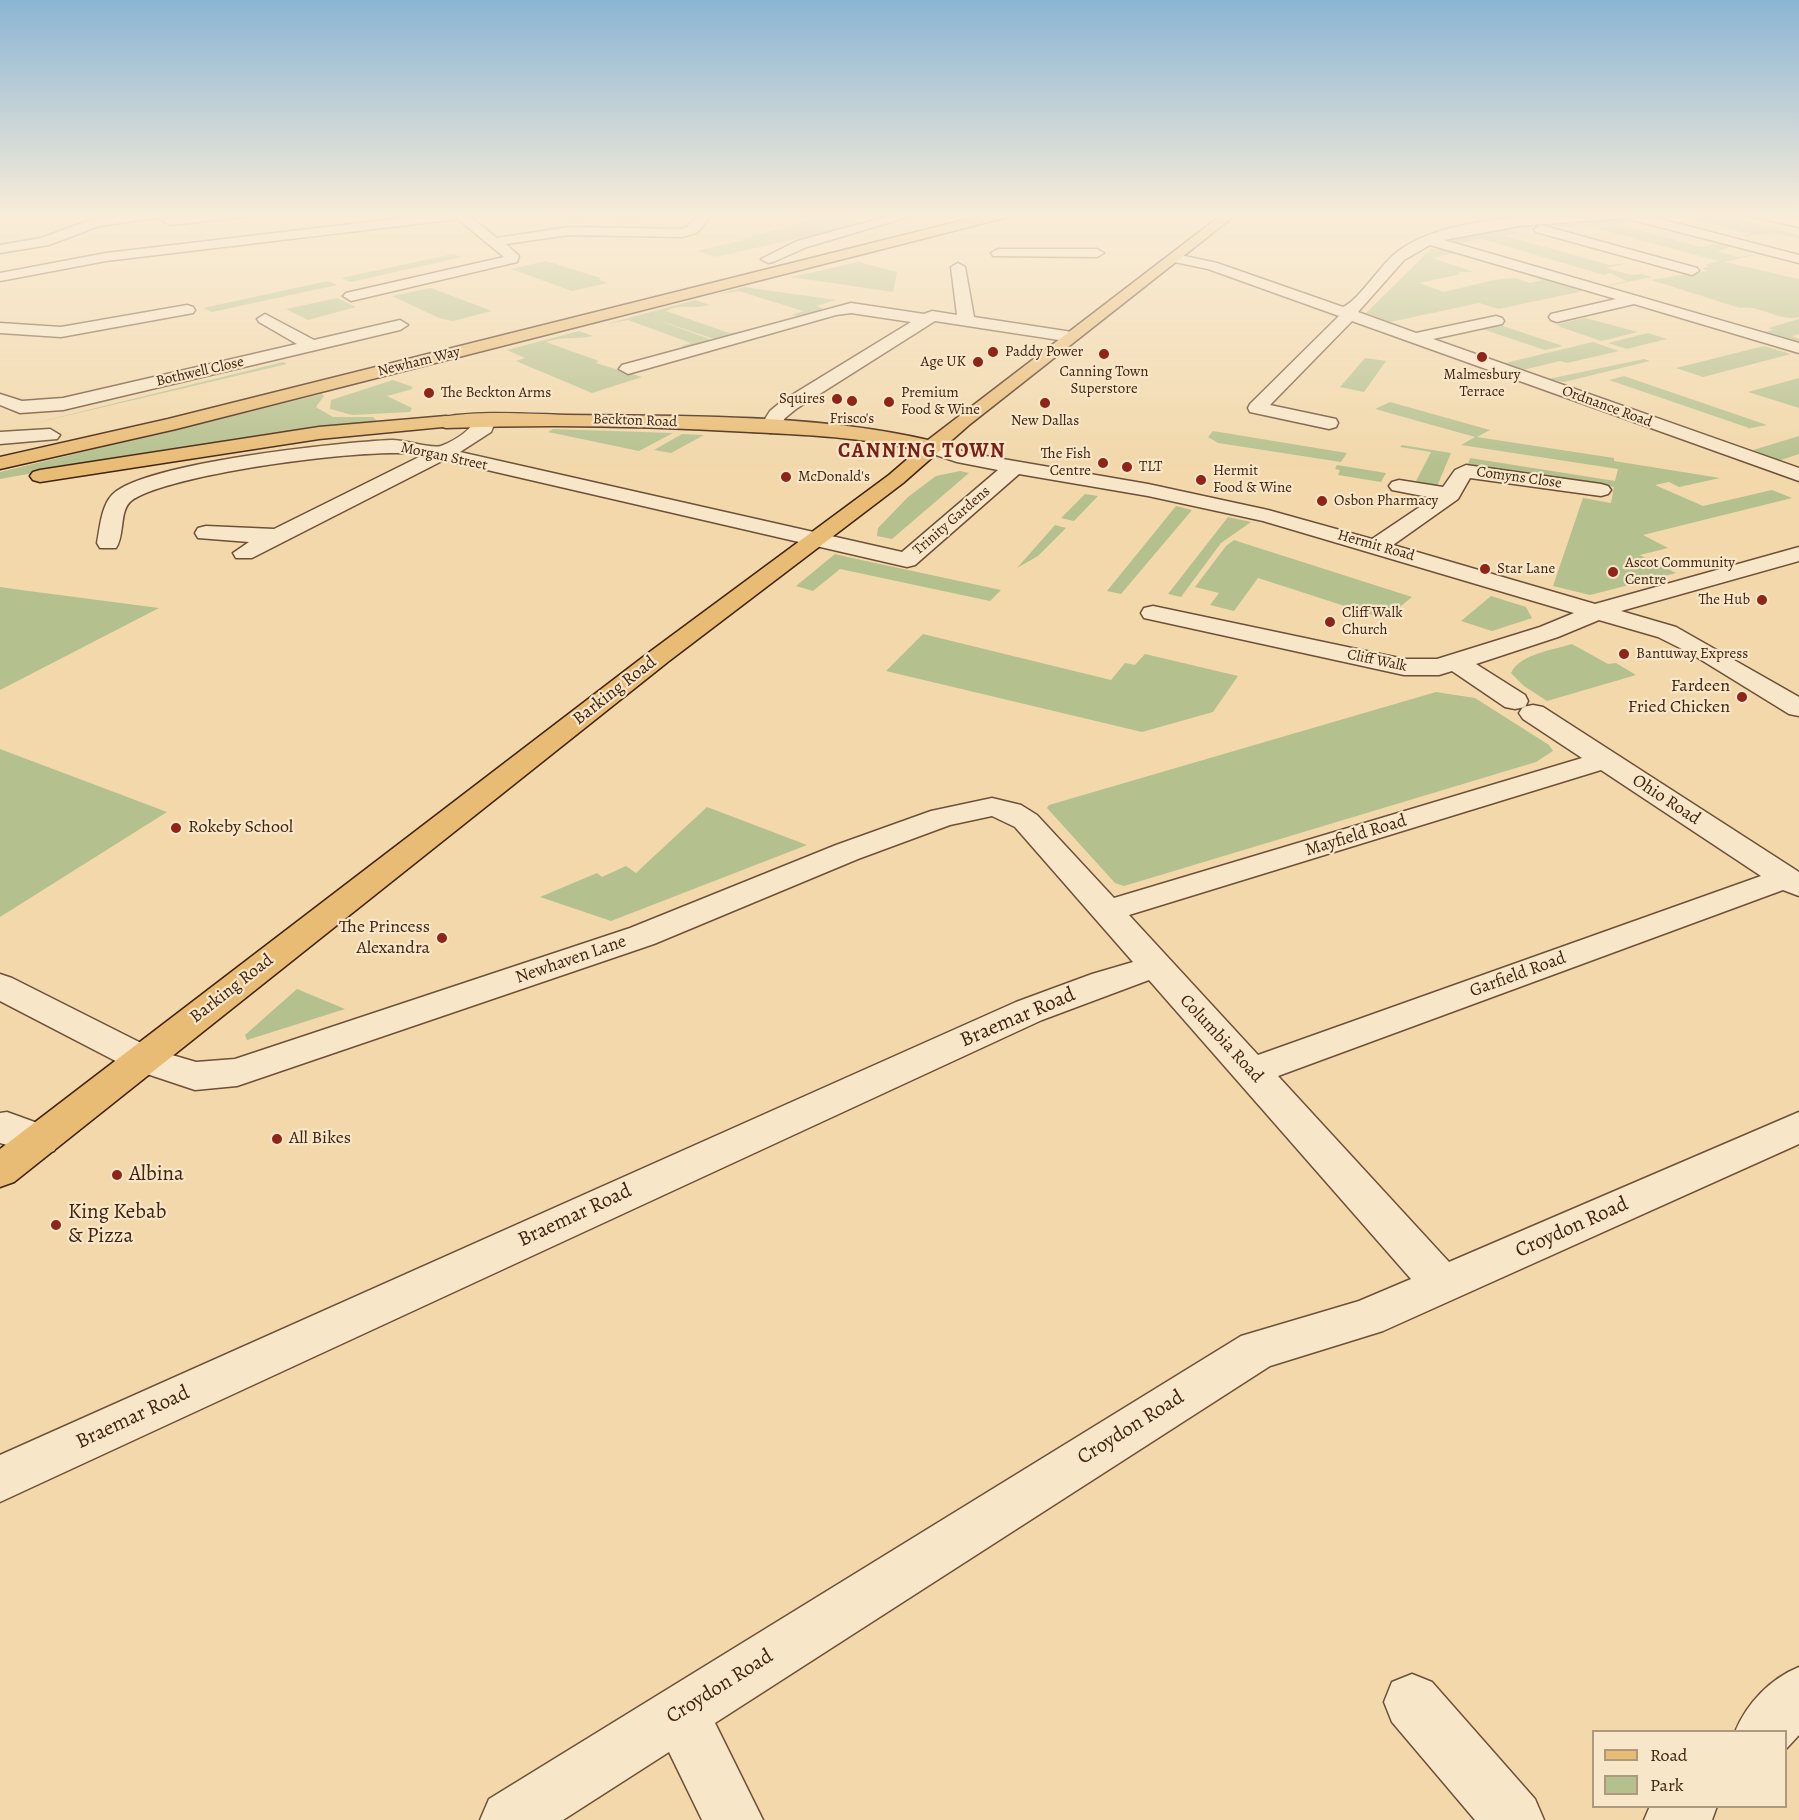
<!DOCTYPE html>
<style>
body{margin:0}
#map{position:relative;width:1799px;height:1820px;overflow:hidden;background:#f2d8ab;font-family:Alegreya,serif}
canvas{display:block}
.legend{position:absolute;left:1592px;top:1730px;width:195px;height:78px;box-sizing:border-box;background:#f7e6c8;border:2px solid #ae987e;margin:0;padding:8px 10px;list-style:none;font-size:18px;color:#412310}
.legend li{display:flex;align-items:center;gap:12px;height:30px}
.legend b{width:30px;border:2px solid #ae987e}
</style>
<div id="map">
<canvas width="1799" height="1820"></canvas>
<ul class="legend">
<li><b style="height:8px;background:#e9bc76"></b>Road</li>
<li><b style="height:16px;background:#b4c08e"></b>Park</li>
</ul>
</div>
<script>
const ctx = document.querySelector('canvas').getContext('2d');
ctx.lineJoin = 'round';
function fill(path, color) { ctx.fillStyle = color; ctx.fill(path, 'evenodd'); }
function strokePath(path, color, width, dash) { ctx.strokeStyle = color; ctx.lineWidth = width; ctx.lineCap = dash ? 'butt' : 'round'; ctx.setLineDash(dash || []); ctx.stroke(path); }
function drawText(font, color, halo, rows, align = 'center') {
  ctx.font = font + ' Alegreya,serif'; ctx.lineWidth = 4.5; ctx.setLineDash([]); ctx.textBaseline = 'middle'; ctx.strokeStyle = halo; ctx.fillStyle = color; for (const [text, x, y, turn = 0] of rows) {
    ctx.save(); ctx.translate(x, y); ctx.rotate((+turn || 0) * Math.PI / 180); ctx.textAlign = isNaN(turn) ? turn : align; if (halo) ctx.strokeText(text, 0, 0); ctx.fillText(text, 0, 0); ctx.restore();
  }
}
const green = new Path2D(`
 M555,213H642L636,221L588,219L570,222Z
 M1448,213H1594L1479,223Z
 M1686,213H1714L1799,235V239L1773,233L1739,237L1751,234L1677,216L1663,218L1653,216Z
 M833,214L866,223L716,257L697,251L744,240L741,239Z
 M1620,219L1630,222L1618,225L1701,247L1717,244L1731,247L1717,251L1738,257L1758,254L1724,262L1799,279V317C1779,322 1760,304 1740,308L1651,280L1707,271L1702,268L1709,267L1705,265L1719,261L1583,225L1569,228L1557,225Z
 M1508,229L1520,233L1506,236L1609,265L1629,263L1606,268L1632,275L1641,274L1652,277L1612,285H1609L1626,281L1610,273L1604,275L1482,239L1462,243L1452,240Z
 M1431,249L1449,250L1504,266L1499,267L1454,253L1432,258L1474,272H1458L1461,274L1419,283L1444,292L1494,280L1515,278L1530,283L1542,280L1527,275L1530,274L1583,291L1499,309L1479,303L1390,322L1366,313Z
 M453,254L462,257L351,282L341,278Z
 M546,261L601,278L599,280L608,283L572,291L511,269Z
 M859,262L897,272L893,292L791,277Z
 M328,281L337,285L212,312L203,308Z
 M744,287L836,300L816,306L824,309L798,316L792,315L803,311L739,291L716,295Z
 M431,288L492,311L453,321L439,318L392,296Z
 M337,298L356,307L308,320L286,309Z
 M695,300L710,305C692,310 685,303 666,311L729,333L744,331L714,339L655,319L712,340L685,348L681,346L691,343L628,320L606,324Z
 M1585,318L1638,332L1601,341L1558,326V324Z
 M1799,319V334L1792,336L1799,339V343L1764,332L1773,330L1768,328Z
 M1500,325L1563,346L1545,350L1482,329Z
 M579,331L593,336C576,340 563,336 546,342L599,361L596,363L642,377L592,393L516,361L525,358L507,350Z
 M1648,333L1667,339L1627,349L1608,343Z
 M1593,342L1619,351L1567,363L1560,361L1523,370L1505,363Z
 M1764,346L1791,354L1703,377L1676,368Z
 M1365,358L1386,361L1364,392L1340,387Z
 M1644,359L1650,361L1564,382L1548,379Z
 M283,362L287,364L27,425Z
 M1624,376L1767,425L1746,429L1749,428L1609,380Z
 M1799,378V408L1748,392Z
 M393,380L413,387L411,388L413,389L387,396L412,408L410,412L352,415L330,409L331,400Z
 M322,394L324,396L316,407L333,417H373L377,421L371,424C246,435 123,457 0,479V472Z
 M1390,402L1490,430L1477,437L1614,458V461L1720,478L1679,487L1669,482L1655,485L1703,506L1772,490L1792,498L1643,535L1668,548L1640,555L1676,573L1590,595L1553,586L1583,498L1611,503L1614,487L1468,464L1470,458L1615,481L1618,469L1461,445L1475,437L1375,409Z
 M553,429L673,433L639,451L548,432Z
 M1213,431L1347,453L1341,462L1218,443L1208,437Z
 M682,434L704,435L671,453L654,450Z
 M1799,436V454L1778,461L1753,450Z
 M1402,445L1451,453L1435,491L1413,487L1431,452L1400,447Z
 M1337,465L1386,473L1381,482L1338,475L1340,470L1335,469Z
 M960,471L969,473L892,539L877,536L878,528L908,497L936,476Z
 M1085,494L1098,496L1074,521L1061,518Z
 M1176,506L1192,510L1121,594L1107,591Z
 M1228,517L1251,522L1221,543L1181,597L1168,594Z
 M1055,525L1066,528L1038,556L1017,568Z
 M1234,540L1243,543L1412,597L1385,619L1258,578L1234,611L1210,605L1219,593L1195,587L1226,546Z
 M835,554L852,558L1001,590L990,601L840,569L813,591L796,586Z
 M0,587L21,590L159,608L0,690Z
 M1491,596L1526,607L1532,618L1492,631L1461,621Z
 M923,634L1111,680L1125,663L1135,665L1145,654L1238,676L1213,712L1142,732L886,671Z
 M1572,644L1608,664L1616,663L1636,675L1547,701L1524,686L1511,673C1520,654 1553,650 1572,644Z
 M1436,692L1475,698L1549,745L1553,751L1536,762L1124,886L1115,883L1047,808L1049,805Z
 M0,749L167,812L0,917Z
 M707,807L807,845L611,921L540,897L597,873L602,877L626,866L636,873Z
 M297,989L345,1009L247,1040L245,1035Z`);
const minor = new Path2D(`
 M135,213H171L165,217L99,226L49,245L0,253V245L41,238L96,218Z
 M209,213H252L246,217L170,225L163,221L170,217Z
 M445,213H484L472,218L497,238L569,227L681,229L687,227L700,213H713L697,233L682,237L569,235L506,244L519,256L517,262L351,301L343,296L346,293L504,257L458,219L106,261L0,281V273L106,253Z
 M901,213H921L807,247L773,262L768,263L761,259L797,241Z
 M1581,213H1646L1645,215L1799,255V263L1625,218L1519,226L1444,240L1799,343V353L1634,304L1557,322L1551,320L1549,317L1551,314L1616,299L1430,245L1404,260L1358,312L1416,333L1496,316L1502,318L1504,321L1502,324L1433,339L1799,468V481L1352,321L1270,405L1336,419L1338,423L1336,427L1329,429L1250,412L1248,408L1250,404L1339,316L1208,269L1170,261L1168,258L1175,254L1217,263L1343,307C1361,299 1381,262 1401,249C1447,218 1526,217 1581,213Z
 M1748,213H1771L1799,219V227L1749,216Z
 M1541,225L1697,268L1699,271L1692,275L1536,232L1534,229Z
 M998,249H1097L1104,253L1097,257L993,256L991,253Z
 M958,263L965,267L974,317L1072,332L1080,337L1072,342L935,321L796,409L785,418L777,431L770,433L760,427L770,411L782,401L911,322L851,313L836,315L628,374L619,369L622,365L851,303L924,314L932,311L957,315L951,267Z
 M187,305L193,307L195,310L193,313L61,337L0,333V323L61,327Z
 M265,314L314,340L400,320L408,325L400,330L63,410L20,413L0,405V394L22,401L63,398L297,344L259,322L257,319Z
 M487,414L496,420L491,432L460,452L902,552L998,470L957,462L924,451L921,447L931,441L968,453L1148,484L1268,510L1372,539L1433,498L1392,490L1389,486L1392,482L1399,480L1443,487L1455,470L1466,465L1601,484L1608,486L1611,490L1608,494L1601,496L1470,478L1458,499L1393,545L1595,604L1799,547V561L1621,611L1676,627L1799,697V716L1789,714L1690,653L1658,637L1599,620L1558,637L1476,664L1525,695L1528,701L1525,707L1515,709L1505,707L1452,671L1439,675H1404L1144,618L1141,613L1144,608L1153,606L1404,659H1437L1540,627L1574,613L1263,521L1148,496L1019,474L915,565L907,567L444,460L252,558H236L233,553L249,542L198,538L195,533L198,528L206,526L274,529L423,455C379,445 165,474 131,501C119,511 125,535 116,548H100L97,543C100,528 101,507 112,495C142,463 342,442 392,440C405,440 432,449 441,446C457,440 471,429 480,416Z
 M50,429L60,435L57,439L0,444V432Z
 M1533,705L1543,707L1799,872V896L1783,890L1278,1076L1449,1262L1799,1112V1144L1383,1331L1270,1366L715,1723L763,1820H702L669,1752L563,1820H480L489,1799L1241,1336L1359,1301L1411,1279L1149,980L1042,1020L0,1502V1455L1016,1002L1092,974L1133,962L1015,827L992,816L950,825L858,859L654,944L237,1086L195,1090L129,1068L0,1001V974L12,978L155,1050L196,1062L235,1059L630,928L836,845L931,811L992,798L1021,805L1037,815L1114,898L1582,758L1523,719L1519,713L1523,707ZM1601,770L1761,876L1258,1055L1129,915Z
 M7,1112L54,1129L60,1140L54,1151L40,1155L0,1143V1113Z
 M1799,1667V1735L1786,1749V1732H1735C1747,1703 1770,1679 1799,1667Z
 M1412,1674L1432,1682L1535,1799L1544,1820H1475L1392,1722L1384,1702L1392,1682Z
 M1650,1806H1717L1712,1820H1644Z`);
const major = new Path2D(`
 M1224,213H1238L969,425L903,483L669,661L14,1182L0,1187V1149L651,651L889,475L918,450C863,437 806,435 750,432C649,426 547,424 446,428L439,426L437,422L439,418C473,410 530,414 566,415C682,416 816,414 928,440Z`);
const highway = new Path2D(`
 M992,213H1013L1012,216L176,429L0,469V457L168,419Z
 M446,416L453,418L455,422L453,426L319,439L40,482L33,480L30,476L33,472L40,470L319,427Z`);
const markers = [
 [993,352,6,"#8f2418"],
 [1104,354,6,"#8f2418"],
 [1482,357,6,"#8f2418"],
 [978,362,6,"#8f2418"],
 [429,393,6,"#8f2418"],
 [837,399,6,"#8f2418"],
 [852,401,6,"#8f2418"],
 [889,402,6,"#8f2418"],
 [1045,403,6,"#8f2418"],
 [1103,463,6,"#8f2418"],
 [1127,467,6,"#8f2418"],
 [786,477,6,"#8f2418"],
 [1201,480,6,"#8f2418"],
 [1322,501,6,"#8f2418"],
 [1485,569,6,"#8f2418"],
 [1613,572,6,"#8f2418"],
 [1762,600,6,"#8f2418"],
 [1330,622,6,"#8f2418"],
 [1624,654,6,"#8f2418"],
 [1742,697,6,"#8f2418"],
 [176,828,6,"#8f2418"],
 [442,938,6,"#8f2418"],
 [277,1139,6,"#8f2418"],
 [117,1175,6,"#8f2418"],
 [56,1225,6,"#8f2418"]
];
const farPoinames = [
 ["Paddy Power",1005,352],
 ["Age UK",966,362,"right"],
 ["Canning Town",1104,372,"center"],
 ["Superstore",1104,389,"center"],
 ["Malmesbury",1482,375,"center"],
 ["Terrace",1482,392,"center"],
 ["The Beckton Arms",441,393],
 ["Premium",901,393],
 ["Food & Wine",901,410],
 ["Squires",825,399,"right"],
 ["Frisco's",852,419,"center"],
 ["New Dallas",1045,421,"center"],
 ["The Fish",1091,454,"right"],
 ["Centre",1091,471,"right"],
 ["TLT",1139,467],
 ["Hermit",1213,471],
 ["Food & Wine",1213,488],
 ["McDonald's",798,477],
 ["Osbon Pharmacy",1334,501],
 ["Ascot Community",1625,563],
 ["Centre",1625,580],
 ["Star Lane",1497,569],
 ["The Hub",1750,600,"right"],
 ["Cliff Walk",1342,613],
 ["Church",1342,630],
 ["Bantuway Express",1636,654]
];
const farStreetnames = [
 ["Newham Way",419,362,-14],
 ["Bothwell Close",200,372,-13],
 ["Ordnance Road",1607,407,20],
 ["Beckton Road",635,421,2],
 ["Morgan Street",444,457,12],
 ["Comyns Close",1519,478,8],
 ["Trinity Gardens",952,521,-41],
 ["Hermit Road",1376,546,16],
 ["Cliff Walk",1377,661,12]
];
const poiNames = [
 ["Fardeen",1730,687],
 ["Fried Chicken",1730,708],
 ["Rokeby School",188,828,"left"],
 ["The Princess",430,928],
 ["Alexandra",430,949],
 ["All Bikes",289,1139,"left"]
];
const streetNames = [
 ["Barking Road",615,691,-38],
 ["Ohio Road",1666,800,33],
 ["Mayfield Road",1356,836,-17],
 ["Newhaven Lane",571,960,-19],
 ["Garfield Road",1518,975,-20],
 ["Barking Road",232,989,-38],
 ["Columbia Road",1221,1039,47]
];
const farDistrictnames = [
 ["CANNING TOWN",922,452]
];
const nearStreetnames = [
 ["Braemar Road",1018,1018,-23],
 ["Braemar Road",575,1216,-25],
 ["Croydon Road",1572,1228,-24],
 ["Braemar Road",133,1418,-25],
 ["Croydon Road",1131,1428,-32],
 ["Croydon Road",720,1687,-32]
];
const nearPoinames = [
 ["Albina",129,1175],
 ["King Kebab",68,1213],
 ["& Pizza",68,1237]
];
fill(green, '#b4c08e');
strokePath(minor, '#6d5037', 3);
strokePath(major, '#412310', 3);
strokePath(highway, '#412310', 3);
fill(minor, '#f7e6c8');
fill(major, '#e9bc76');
fill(highway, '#e9bc76');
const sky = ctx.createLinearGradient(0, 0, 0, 468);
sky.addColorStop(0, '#8bb5d4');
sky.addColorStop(0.46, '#f9edd9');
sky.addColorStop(1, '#f9edd900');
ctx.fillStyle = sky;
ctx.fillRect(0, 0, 1799, 468);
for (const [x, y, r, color] of markers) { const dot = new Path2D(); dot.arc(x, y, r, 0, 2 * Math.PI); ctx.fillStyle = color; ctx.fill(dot); strokePath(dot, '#f7e6c8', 2); }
drawText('15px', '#412310', '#f7e6c8', farPoinames, 'left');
drawText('15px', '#412310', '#f7e6c8', farStreetnames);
drawText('18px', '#412310', '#f7e6c8', poiNames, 'right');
drawText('18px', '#412310', '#f7e6c8', streetNames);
ctx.letterSpacing = '1.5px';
drawText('bold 20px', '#7a1f14', '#f7e6c8', farDistrictnames);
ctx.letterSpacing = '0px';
drawText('21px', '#412310', '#f7e6c8', nearStreetnames);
drawText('21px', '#412310', '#f7e6c8', nearPoinames, 'left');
</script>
